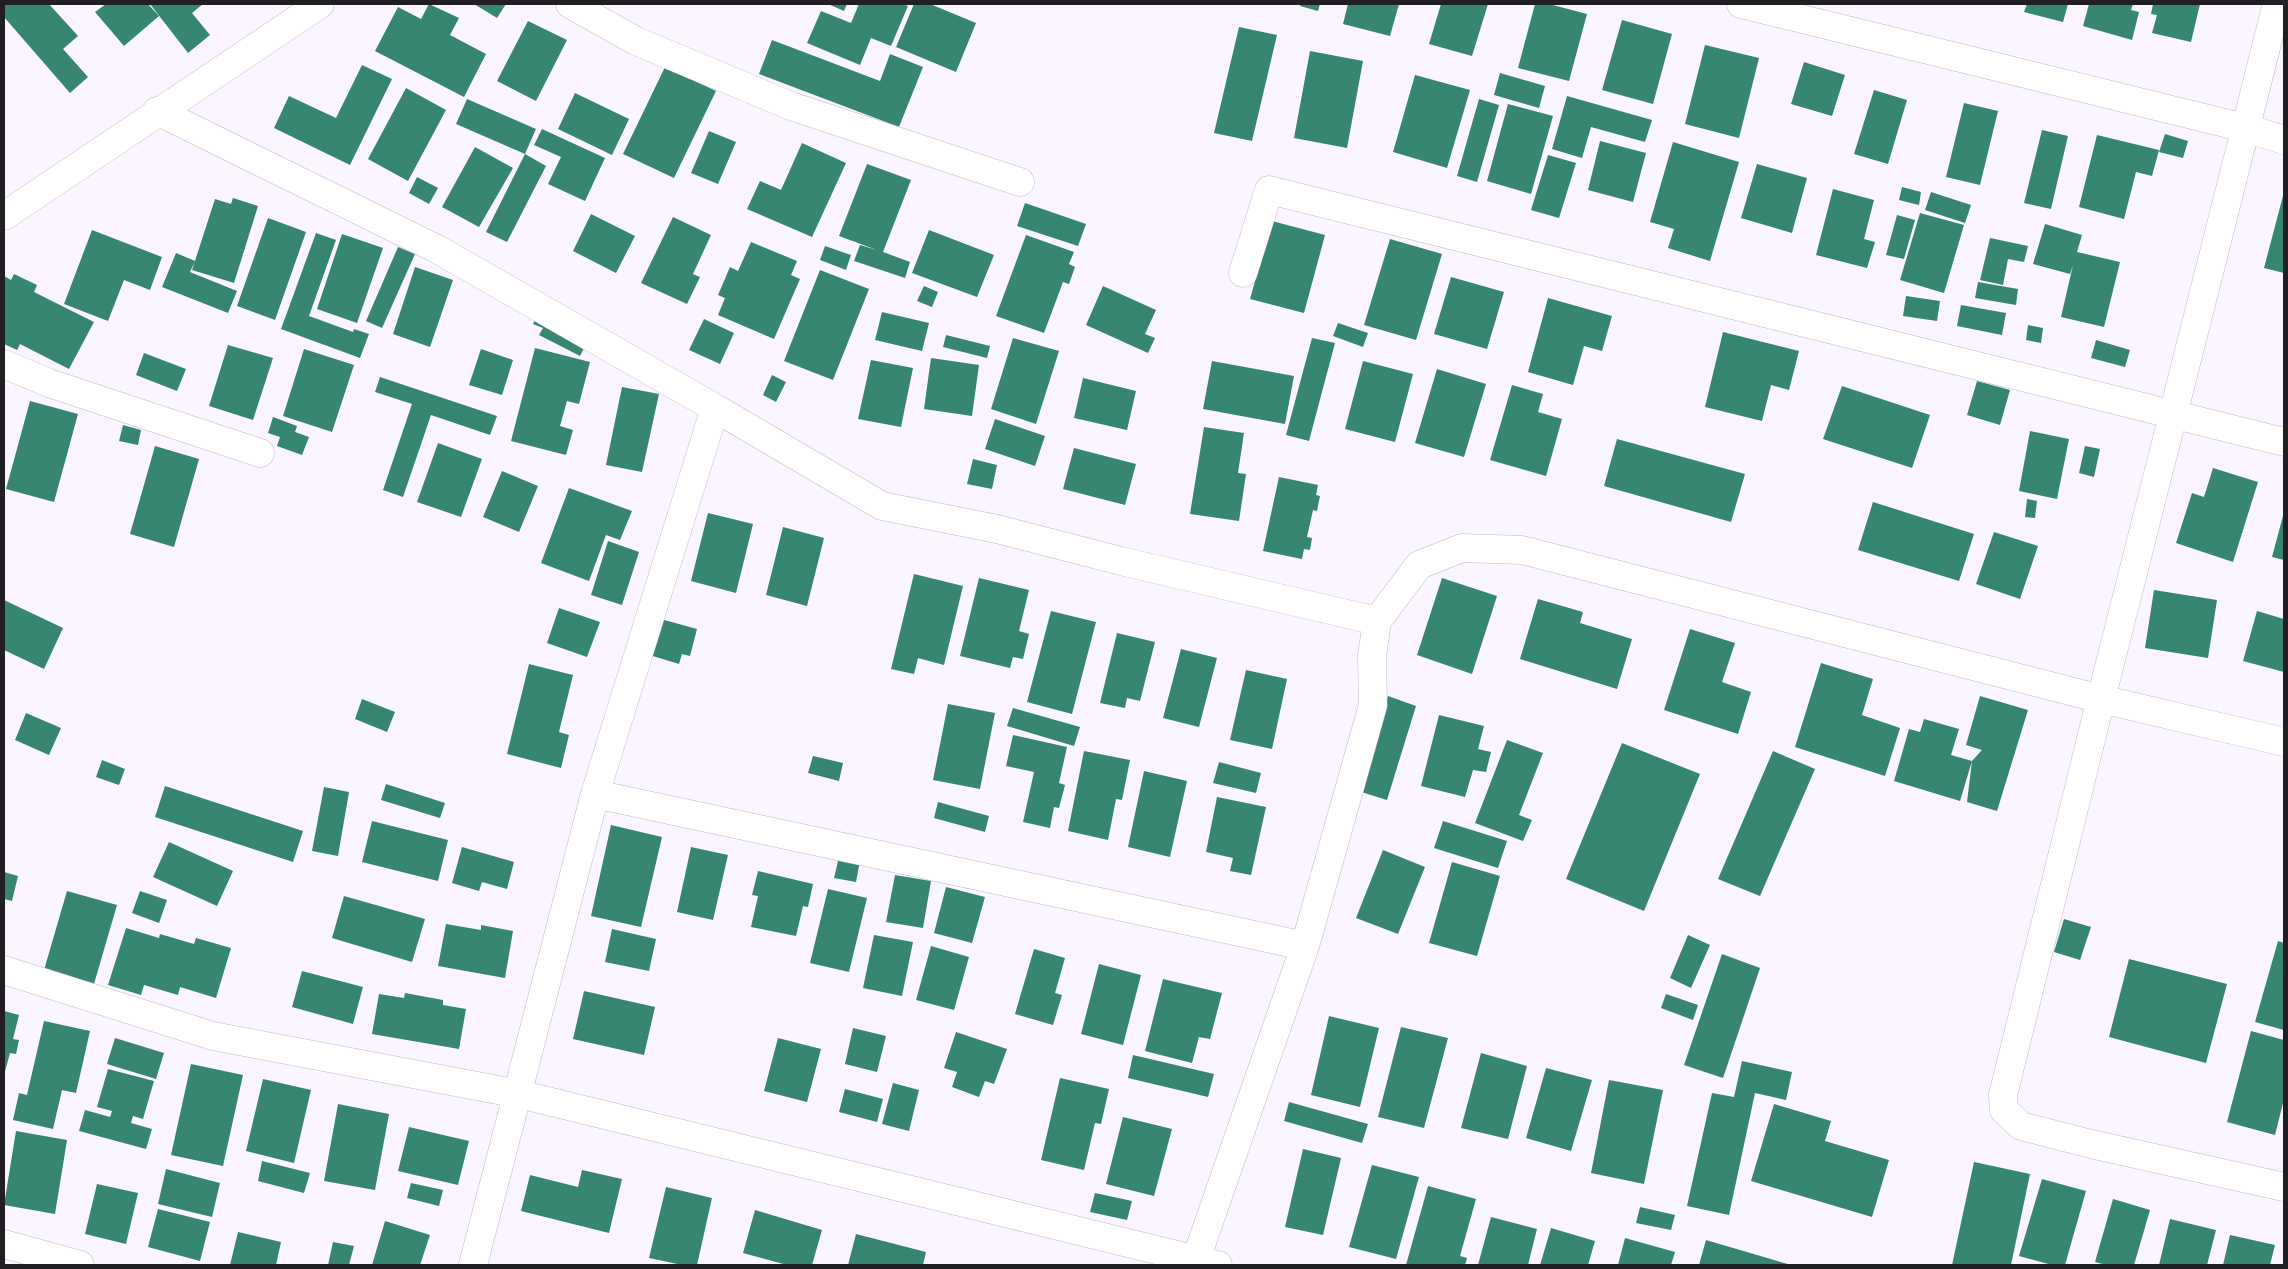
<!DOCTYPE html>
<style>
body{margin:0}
#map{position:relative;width:2288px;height:1269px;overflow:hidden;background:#faf5fe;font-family:"Titillium Web",sans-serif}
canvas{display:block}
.frame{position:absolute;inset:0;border:5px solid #221f24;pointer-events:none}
</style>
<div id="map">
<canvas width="2288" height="1269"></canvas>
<div class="frame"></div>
</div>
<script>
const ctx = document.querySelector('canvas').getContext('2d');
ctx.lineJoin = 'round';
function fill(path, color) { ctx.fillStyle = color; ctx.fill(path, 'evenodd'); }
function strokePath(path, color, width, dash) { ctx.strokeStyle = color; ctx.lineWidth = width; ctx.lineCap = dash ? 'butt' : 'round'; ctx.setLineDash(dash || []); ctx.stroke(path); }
const building = new Path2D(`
 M7,4H49L78,36L63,49L88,77L70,93L4,17V6Z
 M106,4H148L159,16L124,46L95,12Z
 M150,4H203L192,13L210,35L188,53Z
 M429,4L459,18L450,35L486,54L464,97L375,51L398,7L421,19Z
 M474,4H506L497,18Z
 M828,4H847L844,11Z
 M859,4H902L908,6L891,46L871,38L860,65L807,43L821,11L851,23Z
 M914,4H930L976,23L956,72L896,47Z
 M1301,4H1320L1318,11L1300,6Z
 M1348,4H1399L1390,36L1343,24Z
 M1441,4H1488L1472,56L1429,44Z
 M1535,4H1549L1587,14L1569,81L1518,68Z
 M2027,4H2068L2063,22L2024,12Z
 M2089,4H2133L2131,10L2139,12L2132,40L2083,26Z
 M2153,4H2200L2191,42L2152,33L2157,15L2151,14Z
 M1622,20L1672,34L1653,104L1602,90Z
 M528,21L567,40L536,101L497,81Z
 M1239,27L1277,35L1252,141L1214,133Z
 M772,40L880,81L890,54L923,67L899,127L759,74Z
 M1705,45L1759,58L1739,138L1685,124Z
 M1310,51L1363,61L1347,148L1294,138Z
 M1804,62L1845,75L1832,116L1791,104Z
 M362,65L392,79L350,165L274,128L289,96L336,118Z
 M665,67L716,91L674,178L623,154Z
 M1500,73L1545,86L1539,108L1494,95Z
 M1415,75L1470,90L1447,168L1393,152Z
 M406,88L446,110L408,181L368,159Z
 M1874,90L1907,100L1888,164L1854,154Z
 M575,93L629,119L612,155L558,129Z
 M1567,96L1652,120L1645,142L1591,127L1582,158L1552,149Z
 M467,99L536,129L525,154L546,166L507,242L486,232L525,154L456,124Z
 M1479,99L1499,105L1477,182L1457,176Z
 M1964,103L1998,111L1980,185L1946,177Z
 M1508,104L1553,116L1531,194L1487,181Z
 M542,129L605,158L585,201L548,184L561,157L534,145Z
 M2042,130L2068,136L2051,209L2024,203Z
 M709,131L736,142L718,184L691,173Z
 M2165,134L2188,141L2183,158L2159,152Z
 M2097,135L2159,150L2152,176L2136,172L2124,219L2079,207Z
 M1600,141L1646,153L1633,202L1588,190Z
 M1673,142L1739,162L1710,261L1668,248L1674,229L1650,222Z
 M802,143L846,163L812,237L747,209L760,181L781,190Z
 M475,147L513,168L479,227L442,207Z
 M1548,155L1576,163L1559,218L1531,210Z
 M867,164L911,180L883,252L910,262L905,278L854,261L860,245L877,250L839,236Z
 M1757,164L1807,178L1792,233L1741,218Z
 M417,177L438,188L429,204L409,193Z
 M1902,187L1921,192L1919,205L1899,200Z
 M1833,189L1874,200L1864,239L1875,242L1867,268L1816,255Z
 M1931,192L1971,205L1965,223L1925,210Z
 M2284,192V273L2264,268Z
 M233,198L258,206L234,283L192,270L215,199L231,204Z
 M1025,203L1086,224L1078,246L1017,226Z
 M1920,213L1964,225L1944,293L1900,280Z
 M591,214L635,236L616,273L573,251Z
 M1897,215L1915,220L1904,259L1886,255Z
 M673,217L711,235L693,274L700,277L687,304L641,283Z
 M268,218L306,232L275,320L237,306Z
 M1272,221L1325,235L1304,313L1250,299Z
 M2045,224L2082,235L2077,252L2120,262L2104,327L2061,317L2073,265L2070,274L2033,264Z
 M92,230L162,257L150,290L124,280L108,321L64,304Z
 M929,230L994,255L977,297L912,273Z
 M316,233L336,240L309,316L353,332L354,329L369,334L360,358L281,329Z
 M342,234L383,248L357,323L317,309Z
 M1026,235L1074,252L1069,264L1075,267L1069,284L1063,282L1044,333L996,316Z
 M1990,238L2028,246L2024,262L2008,259L2003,285L1980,280Z
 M1390,239L1442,254L1416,340L1364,325Z
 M751,242L797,261L791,275L800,279L774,339L718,315L725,298L718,295L730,267L738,271Z
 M825,246L851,255L846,270L820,260Z
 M398,247L415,254L382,328L366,321Z
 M176,253L195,261L190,272L237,291L228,313L162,287Z
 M415,267L453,280L430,347L393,334Z
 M820,270L869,289L833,380L784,361Z
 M14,274L37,285L34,292L94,322L69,369L20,344L17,350L4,344V276L11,280Z
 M1451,277L1504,292L1487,349L1434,334Z
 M1978,282L2018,289L2016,305L1975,298Z
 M924,286L938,292L932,307L917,301Z
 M1103,286L1156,310L1145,334L1155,338L1148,353L1086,325Z
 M1906,296L1940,301L1937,321L1903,316Z
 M1548,298L1612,316L1602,351L1584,346L1573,385L1528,372Z
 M1961,305L2006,313L2002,335L1957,326Z
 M882,312L929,323L922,351L875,340Z
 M538,314L589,338L580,356L539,335L543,328L533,324Z
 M704,319L734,333L720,364L689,350Z
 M1338,323L1368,333L1363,347L1333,336Z
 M2028,325L2043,328L2041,343L2026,340Z
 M1723,332L1799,351L1789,390L1771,385L1762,421L1705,407Z
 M946,335L990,346L987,358L943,347Z
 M1013,338L1059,351L1036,424L991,409Z
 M1312,338L1335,343L1309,441L1286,435Z
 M2096,340L2130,350L2125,367L2091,358Z
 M228,345L273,358L253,420L209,406Z
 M535,348L590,362L579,404L567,401L560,426L573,430L566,455L511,441Z
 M304,349L354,365L332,432L283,416Z
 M481,349L513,360L502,395L469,385Z
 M144,353L186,369L177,391L136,375Z
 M931,358L979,365L972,416L924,409Z
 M871,360L913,368L901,427L858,419Z
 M1212,361L1294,376L1285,424L1203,409Z
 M1363,361L1413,374L1395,442L1345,429Z
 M1437,369L1486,384L1464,457L1415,443Z
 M772,375L786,382L776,402L763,395Z
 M380,377L497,416L490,435L431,415L403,497L383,490L412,404L375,392Z
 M1083,378L1136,391L1127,430L1074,418Z
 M1977,381L2010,390L2000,425L1967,415Z
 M1512,385L1543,394L1538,412L1562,419L1546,476L1490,460Z
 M1842,386L1930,415L1912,468L1823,439Z
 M622,387L659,394L642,472L606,465Z
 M30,401L78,414L54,502L6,489Z
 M273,417L297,426L295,432L309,437L302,455L277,446L280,437L268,433Z
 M995,419L1045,436L1035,466L985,449Z
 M123,425L141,430L138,445L119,441Z
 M1204,427L1244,433L1238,473L1246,474L1239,521L1190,514Z
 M2030,431L2069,439L2057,499L2019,491Z
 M1617,439L1745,474L1731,522L1604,486Z
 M438,443L482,459L461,517L417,502Z
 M155,446L199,459L174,547L130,534Z
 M2085,446L2100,449L2094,477L2079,473Z
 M1074,448L1136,464L1125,505L1063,489Z
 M973,459L997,465L992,489L967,484Z
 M2213,468L2258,482L2233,562L2176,543L2192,493L2204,497Z
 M502,471L538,486L519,532L483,517Z
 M1279,477L1318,485L1316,495L1320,496L1317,511L1313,510L1307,537L1312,538L1310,550L1304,549L1302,559L1263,551Z
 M569,488L632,511L620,540L606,535L589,581L541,563Z
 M2027,499L2037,501L2035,518L2025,517Z
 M1873,502L1974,534L1959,581L1858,550Z
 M2284,512V560L2272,557Z
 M708,513L753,524L736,593L691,581Z
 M783,527L824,538L807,606L766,595Z
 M1994,532L2038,546L2020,599L1976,584Z
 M608,541L639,552L622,605L591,595Z
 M914,574L963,586L944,665L918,658L914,674L891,669Z
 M979,578L1029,590L1019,631L1029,634L1023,659L1013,657L1010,668L960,656Z
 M1442,578L1497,596L1472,674L1417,655Z
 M2154,590L2217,600L2208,658L2145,648Z
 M1538,599L1583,612L1580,623L1632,639L1617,689L1520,659Z
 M4,600L63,628L44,669L4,650Z
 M559,608L600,622L587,657L547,643Z
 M1051,611L1096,622L1072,714L1027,702Z
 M2257,611L2284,619V672L2243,661Z
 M657,618L697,629L690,656L682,654L679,664L646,654Z
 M1690,629L1735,643L1722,682L1751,692L1738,734L1664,710Z
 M1117,633L1155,642L1140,701L1127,698L1125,708L1100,703Z
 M1181,649L1217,658L1199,727L1163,718Z
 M1821,663L1873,679L1862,715L1900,728L1885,776L1795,747Z
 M529,664L573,675L559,732L569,735L561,768L507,754Z
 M1246,670L1287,679L1272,749L1230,740Z
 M1388,696L1416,706L1387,800L1358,791Z
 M1980,696L2028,710L1997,811L1967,802L1972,761L1982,750L1966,745Z
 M362,699L395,712L387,732L355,719Z
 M948,704L995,713L980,789L933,780Z
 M1013,708L1080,727L1074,746L1007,726Z
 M26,713L61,728L49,755L15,740Z
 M1439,715L1484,726L1478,749L1491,752L1486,772L1473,770L1465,797L1421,786Z
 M1924,719L1959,729L1951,755L1972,761L1960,801L1894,781L1909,729L1920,732Z
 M1013,735L1067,747L1059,783L1065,785L1059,808L1054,807L1050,828L1023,822L1034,772L1006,766Z
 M1507,740L1543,753L1519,815L1532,820L1523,841L1475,823Z
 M1622,743L1700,774L1644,911L1566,879Z
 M1084,751L1130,760L1122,800L1116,799L1108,840L1068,831Z
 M1773,751L1815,769L1760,896L1718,879Z
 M813,756L843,763L839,781L808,773Z
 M102,760L125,769L119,785L96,777Z
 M1219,762L1261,773L1256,793L1213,783Z
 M1144,771L1187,781L1170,857L1128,847Z
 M386,784L445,803L440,818L381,800Z
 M165,786L303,831L293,862L155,817Z
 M324,787L349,792L338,856L312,851Z
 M1217,797L1266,807L1251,875L1230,871L1233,858L1206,852Z
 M938,802L989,816L985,832L934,818Z
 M372,821L448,840L438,881L362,862Z
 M1443,821L1507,841L1498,868L1434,848Z
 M611,825L662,837L641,927L591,916Z
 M169,842L233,871L217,906L153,877Z
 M462,847L514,862L507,889L482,882L479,891L452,883Z
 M691,847L728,855L713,920L677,912Z
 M1383,850L1425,867L1398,934L1356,918Z
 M839,857L860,861L856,882L834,878Z
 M1452,862L1500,876L1477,956L1429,943Z
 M758,871L813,884L808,907L803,906L796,936L751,927L758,896L752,895Z
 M4,872L18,876L12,901L4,899Z
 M895,875L931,881L923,928L886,922Z
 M946,887L985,897L972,943L934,933Z
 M828,889L867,898L849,972L810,963Z
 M67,891L117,905L94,984L44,970Z
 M140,891L167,900L159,923L132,913Z
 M344,896L425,919L412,962L332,938Z
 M2064,919L2091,927L2080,960L2054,952Z
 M446,924L481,930V925L513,931L505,978L438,966Z
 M126,928L159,938L160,934L194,944L196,938L231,948L216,998L180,987L178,995L144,985L141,995L108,985Z
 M612,929L656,939L649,971L605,962Z
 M874,935L913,942L902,996L863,988Z
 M1688,935L1710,945L1691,988L1670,978Z
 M2278,941L2284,943V1030L2255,1022Z
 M931,946L969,957L954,1010L916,1000Z
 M1034,949L1065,958L1055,993L1062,995L1053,1025L1015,1014Z
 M1722,954L1760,968L1723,1078L1684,1065Z
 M2129,959L2227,984L2206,1063L2109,1037Z
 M1099,964L1141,975L1123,1045L1081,1034Z
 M302,971L363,987L353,1024L292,1007Z
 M1163,979L1222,993L1210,1039L1199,1037L1192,1063L1145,1051Z
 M584,991L655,1007L644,1055L573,1039Z
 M405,993L443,1000V1005L466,1009L459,1049L372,1034L379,994L404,998Z
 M1666,994L1698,1005L1693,1020L1661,1008Z
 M4,1011L19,1015L13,1039L19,1040L16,1054L10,1053L4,1075Z
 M1329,1016L1379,1028L1360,1107L1311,1095Z
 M44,1021L90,1031L76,1093L62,1090L53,1129L13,1120L19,1093L27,1095Z
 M1401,1027L1448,1038L1424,1128L1378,1117Z
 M853,1028L886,1036L877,1072L845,1064Z
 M2251,1031L2284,1040V1099L2275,1135L2227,1122Z
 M956,1032L1007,1049L994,1084L985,1081L979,1097L952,1087L957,1072L944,1068Z
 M115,1038L164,1053L156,1079L107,1064Z
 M778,1038L821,1049L807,1102L764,1091Z
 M1481,1053L1527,1066L1508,1139L1461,1128Z
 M1133,1055L1214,1074L1208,1097L1128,1078Z
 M1742,1061L1792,1072L1786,1100L1755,1093L1729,1215L1687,1206L1712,1093L1734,1097Z
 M191,1064L243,1075L223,1166L171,1155Z
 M1546,1068L1592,1080L1571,1151L1526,1138Z
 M108,1069L154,1081L143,1119L133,1116L131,1123L152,1129L146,1149L79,1131L85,1110L110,1117L112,1111L97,1107Z
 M1060,1078L1109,1089L1101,1124L1095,1123L1084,1170L1041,1160Z
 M263,1079L311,1090L294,1163L246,1151Z
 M1609,1080L1663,1090L1644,1184L1591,1173Z
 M893,1083L919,1090L909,1131L882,1124Z
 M845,1089L883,1099L877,1122L839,1112Z
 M1289,1102L1368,1124L1362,1143L1284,1121Z
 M338,1104L389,1114L375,1190L324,1181Z
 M1774,1104L1831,1121L1825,1141L1889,1160L1872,1217L1751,1181Z
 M1123,1117L1172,1129L1154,1196L1106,1184Z
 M409,1127L469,1141L458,1185L398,1171Z
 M16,1131L67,1140L55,1214L4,1205Z
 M1303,1149L1341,1158L1323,1235L1285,1227Z
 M262,1161L310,1173L304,1193L258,1181Z
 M1974,1162L2030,1174L2011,1265H1952Z
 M1372,1165L1419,1177L1396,1259L1349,1247Z
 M166,1169L220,1183L212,1217L158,1204Z
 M582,1170L622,1179L609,1233L521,1211L530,1175L578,1187Z
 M2042,1179L2086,1191L2065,1265H2052L2019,1256Z
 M411,1183L443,1190L439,1206L407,1198Z
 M97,1184L138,1193L126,1244L85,1234Z
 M1428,1186L1476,1199L1460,1256L1467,1258L1465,1265H1406Z
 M666,1187L712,1198L697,1265H682L649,1258Z
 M1095,1193L1132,1201L1127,1220L1090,1212Z
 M2113,1199L2150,1210L2134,1265H2106L2095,1262Z
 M1640,1207L1675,1215L1671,1230L1636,1223Z
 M158,1209L210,1222L200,1261L148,1247Z
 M755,1210L822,1230L812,1265H787L743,1253Z
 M1491,1217L1537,1229L1528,1265H1478Z
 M2170,1219L2216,1230L2207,1265H2159Z
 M385,1221L430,1235L420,1265H372Z
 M1551,1228L1595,1241L1588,1265H1540Z
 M238,1232L281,1242L276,1265H230Z
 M856,1234L926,1252L923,1265H848Z
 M2230,1235L2275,1245L2270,1265H2223Z
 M1625,1238L1675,1252L1671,1265H1618Z
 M1706,1240L1791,1265H1699Z
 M333,1242L354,1246L349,1265H328Z`);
const minor = new Path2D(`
 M570,4L636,41L791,106L1020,182
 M1741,4L2245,128L2284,140
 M2277,4L2101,699L2003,1095L2004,1110L2021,1126L2091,1144L2284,1187
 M157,111L437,249L715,408L595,794L473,1265
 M1243,273L1269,190L2284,442
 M4,364L49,383L260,453
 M715,408L882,506L997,529L1121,561L1377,621
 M595,794L1305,946
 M4,970L213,1036L519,1094L1218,1265
 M4,1244L80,1265
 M1194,1265L1305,946L1373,705L1372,656L1377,621L1419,565L1462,548L1522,550L2101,699L2284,742`);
const tertiary = new Path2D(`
 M4,216L320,4`);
fill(building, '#368672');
strokePath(minor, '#c1b9c6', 29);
strokePath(tertiary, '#c1b9c6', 29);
strokePath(minor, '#fff', 28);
strokePath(tertiary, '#fff', 28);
</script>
